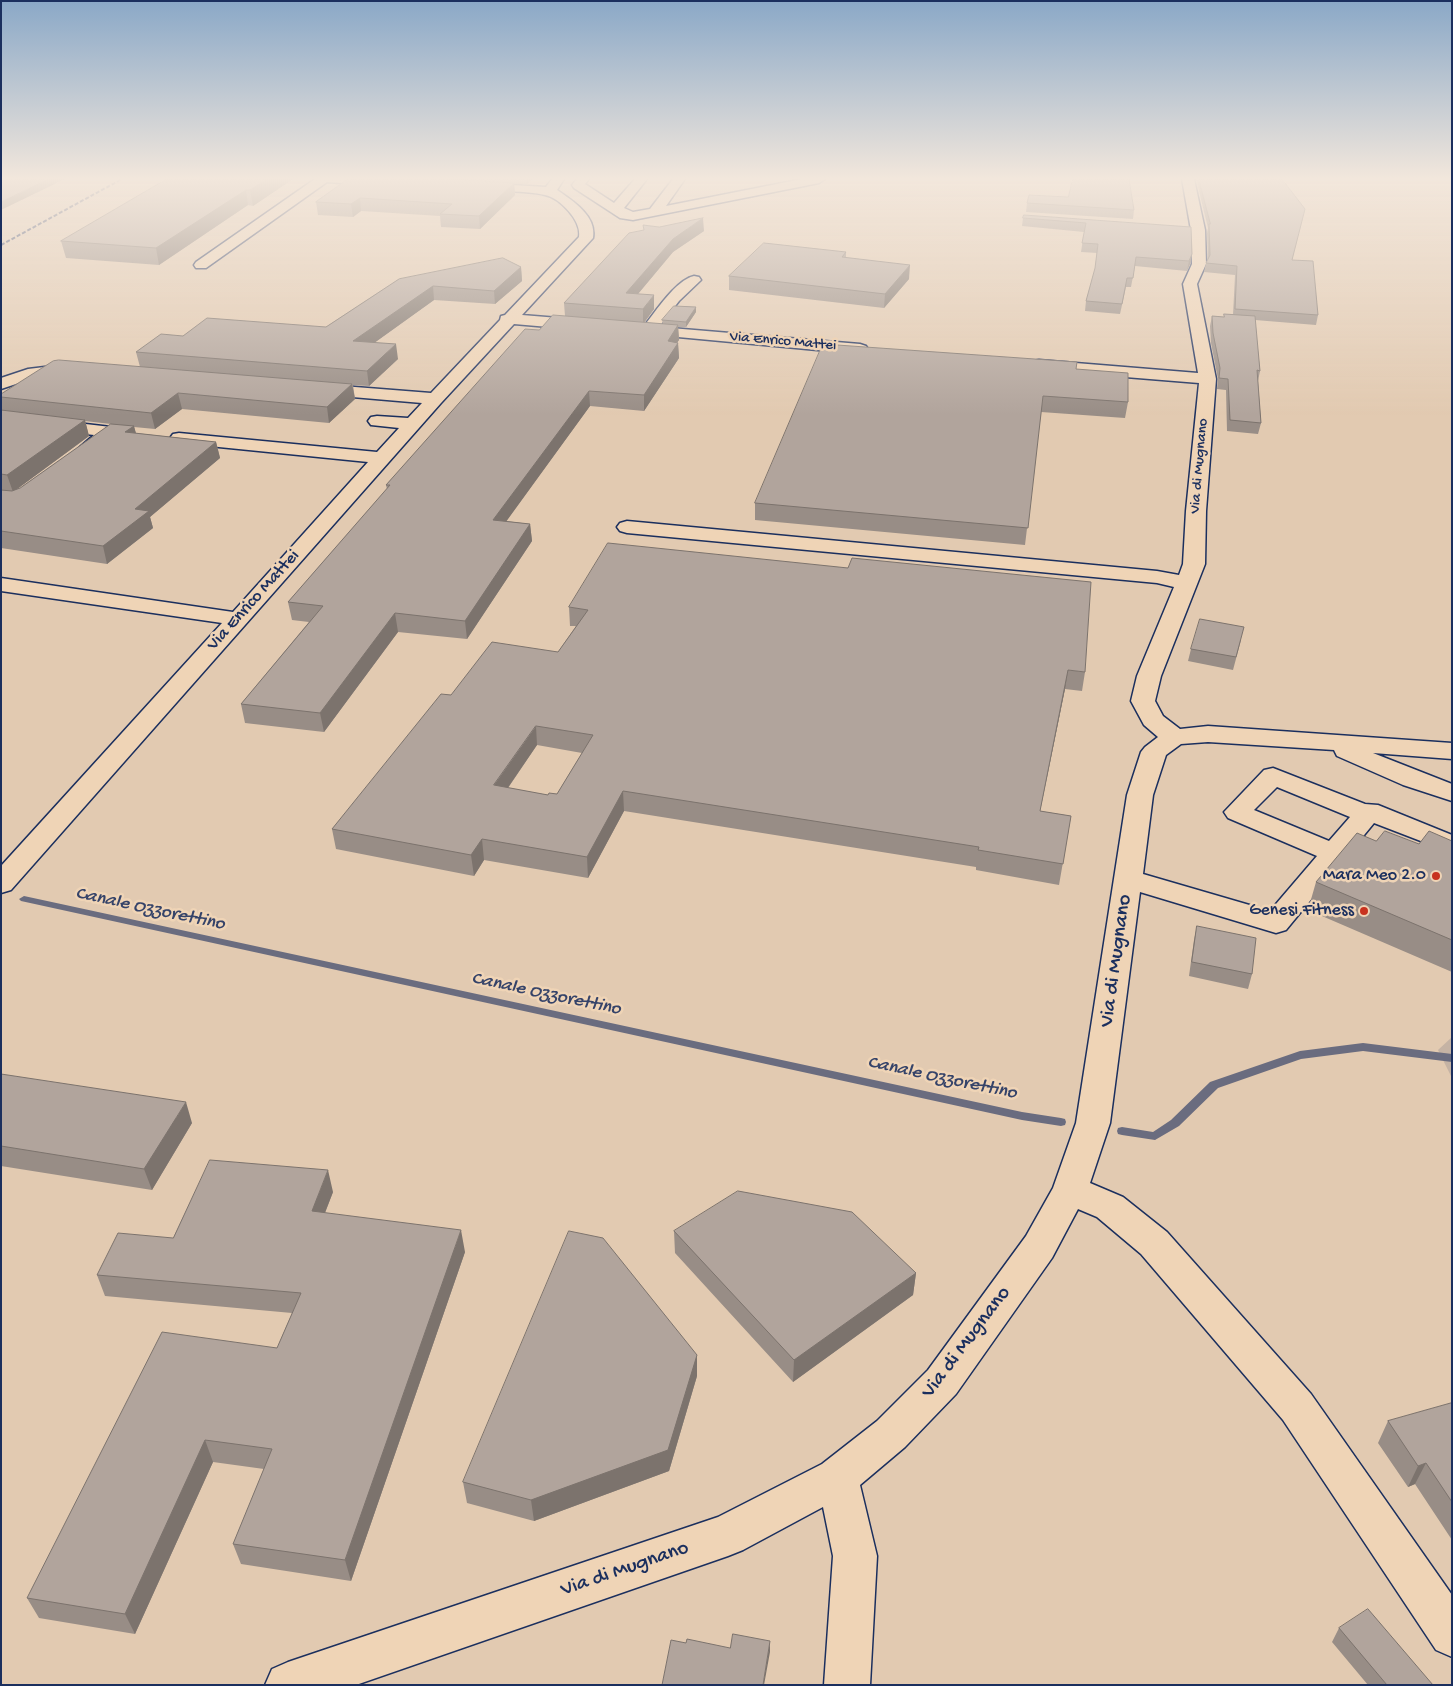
<!DOCTYPE html>
<style>
body{margin:0}
#map{position:relative;width:1453px;height:1686px;overflow:hidden;background:#e2cab1;font-family:"Gochi Hand",sans-serif}
canvas{display:block}
.frame{position:absolute;inset:0;border:2px solid #1b2f5e;pointer-events:none}
</style>
<div id="map">
<canvas width="1453" height="1686"></canvas>
<div class="frame"></div>
</div>
<script>
const ctx = document.querySelector('canvas').getContext('2d');
ctx.lineJoin = 'round';
function fill(path, color) { ctx.fillStyle = color; ctx.fill(path, 'evenodd'); }
function strokePath(path, color, width, dash) { ctx.strokeStyle = color; ctx.lineWidth = width; ctx.lineCap = dash ? 'butt' : 'round'; ctx.setLineDash(dash || []); ctx.stroke(path); }
function drawText(font, color, halo, rows, align = 'center') {
  ctx.font = font + ' "Gochi Hand",sans-serif'; ctx.lineWidth = 5; ctx.setLineDash([]); ctx.textBaseline = 'middle'; ctx.strokeStyle = halo; ctx.fillStyle = color; for (const [text, x, y, turn = 0] of rows) {
    ctx.save(); ctx.translate(x, y); ctx.rotate((+turn || 0) * Math.PI / 180); ctx.textAlign = isNaN(turn) ? turn : align; if (halo) ctx.strokeText(text, 0, 0); ctx.fillText(text, 0, 0); ctx.restore();
  }
}
const green = new Path2D(`
 M1452,1037V1078L1438,1050Z`);
const stream = new Path2D(`
 M24,896L1022,1112L1061,1118L1065,1119L1066,1122L1065,1125L1061,1126L1022,1120L21,901L19,899Z
 M1363,1043L1452,1054V1062L1363,1051L1301,1059L1218,1088L1179,1126L1155,1140L1122,1135L1118,1134L1117,1131L1118,1128L1122,1127L1153,1132L1171,1120L1210,1082L1300,1051Z`);
const minor = new Path2D(`
 M315,179H387L391,182L385,186L327,182L206,268H196L194,265L196,262Z
 M552,179H564L557,190C573,201 597,216 593,238L522,315L583,320L589,322L591,325L589,328L583,330L514,324L441,403L11,890L1,893V866L222,623L1,591V578L233,612L368,462L179,443L173,442L170,438L173,434L179,433L377,452L399,428L371,425L368,421L371,417L377,416L408,418L422,403L317,394L311,393L308,389L311,385L317,384L431,393L500,320L501,316L505,315L579,237C582,221 560,198 545,195C524,190 500,192 478,191L472,187L478,183L546,187Z
 M577,179H589L585,184L614,203L635,179H647L624,208L633,212L650,209L673,179H685L666,206L802,179H825L819,183L633,220L620,218L574,188L572,185Z
 M1182,179H1194L1205,230L1206,264L1197,284L1216,379L1206,511L1205,564L1161,676L1155,701L1163,716L1180,729L1208,726L1452,743V759L1373,753L1452,784V801L1403,785L1337,756L1334,750L1208,742L1181,744L1166,755L1153,795L1143,874L1270,911L1317,856L1228,818L1224,812L1264,770L1273,768L1365,804L1378,805L1452,835V853L1374,823L1286,930L1276,933L1140,892L1110,1123L1090,1183L1123,1197L1167,1232L1311,1394L1452,1595V1657L1436,1650L1283,1420L1141,1254L1097,1217L1078,1209L1052,1258L956,1394L905,1447L860,1485L877,1556L870,1685H824L833,1556L823,1507L743,1550L728,1556L356,1685H265L272,1669L288,1662L718,1517L822,1464L877,1421L928,1370L1026,1236L1053,1188L1076,1123L1127,795L1141,752L1145,747L1158,737L1144,725L1131,701L1137,676L1174,587L1157,583L627,533L620,531L617,527L620,523L627,521L1157,571L1179,575L1183,564L1186,511L1199,383L1039,370L1033,369L1031,365L1033,361L1039,360L1198,373L1183,284L1192,264L1191,230ZM1277,787L1350,817L1329,841L1254,810Z
 M694,276L699,277L701,280L679,301L659,327L860,344L866,346L868,349L866,352L860,354L635,333L633,330L635,327L644,326C656,311 676,280 694,276Z
 M69,364L75,365L77,369L75,373L31,379L1,389V378L28,369Z
 M1,414L111,427L117,428L120,432C113,443 94,455 81,452L79,448L94,435L1,424Z`);
const rail = new Path2D(`
 M1,245L122,179`);
const wall = new Path2D(`
 M167,179H293L253,206L248,205L159,265L66,258L61,241Z
 M348,179H532L527,184H514L515,195L480,229L441,227L440,216L361,211L353,217L318,215L316,202Z
 M1196,179H1282L1292,260L1318,315L1316,325L1255,320L1260,371L1258,381L1261,423L1258,434L1227,431L1226,390L1217,389L1218,379L1211,343L1210,326L1212,316L1224,317V314L1233,315L1235,275L1204,272L1206,263L1208,259L1207,233L1208,228Z
 M1068,197L1134,210L1133,219L1026,212L1027,203Z
 M1023,218L1191,227L1190,264L1187,271L1135,266L1131,287H1126L1120,314L1085,311L1086,301L1095,269L1097,253L1081,252L1084,232L1022,226Z
 M659,227L704,231L673,252L638,294L654,309L644,323L663,324L662,320L696,312L686,327H678L679,340L677,342L678,343L679,358L644,411L590,406L506,521L530,524L532,541L467,639L398,632L324,732L245,723L241,704L309,622L292,620L288,602L387,489L386,485L539,330L565,316L564,303Z
 M846,252V258L909,279L884,308L729,290V276Z
 M521,267L522,281L495,304L434,300L374,343L398,359L369,386L353,385L355,399L329,423L182,409L155,429L134,427L136,433L216,442L220,458L150,517L153,528L107,564L1,548V394L140,367L136,352L183,336L326,327L399,279ZM85,421L111,424L20,488L16,490L89,436Z
 M1076,369L1128,402L1125,418L1041,412L1025,545L755,520V503Z
 M569,607L1085,672L1082,691L1065,689L1040,811L1071,816L1059,885L976,870V867L624,811L588,878L484,860L474,876L336,849L332,829L451,695L558,652L576,626H570ZM537,745L582,753L557,794L548,795L508,788Z
 M1241,640L1233,670L1188,661L1191,649Z
 M1376,841L1419,844L1452,841V972L1308,910L1316,882Z
 M1197,926L1252,974L1248,989L1189,976L1194,940Z
 M1,1074L192,1123L152,1190L1,1166Z
 M333,1192L325,1213L465,1252L351,1581L241,1564L233,1544L264,1469L213,1462L135,1634L39,1618L27,1598L277,1348L292,1313L105,1296L97,1275L173,1238Z
 M674,1231L916,1273L913,1295L793,1382L675,1253Z
 M697,1376L669,1471L534,1521L467,1503L463,1482Z
 M1452,1403V1540L1415,1484L1408,1487L1378,1443L1388,1421Z
 M1339,1628L1433,1685H1368L1332,1642Z`);
const shadedWall = new Path2D(`
 M49,179H65L1,210V202Z
 M267,179H293L253,206L250,190Z
 M526,179H532L527,184Z
 M514,183L515,195L480,229L479,216Z
 M246,190L248,205L159,265L156,248Z
 M360,198L361,211L353,217L351,204Z
 M703,218L704,231L673,252L627,307L626,293L673,239Z
 M1192,254L1190,264L1187,271L1189,261Z
 M910,265L909,279L884,308L885,294Z
 M521,267L522,281L495,304L494,291Z
 M433,286L434,300L356,356L353,341Z
 M654,295V309L643,324V309Z
 M696,307V312L686,327V322Z
 M678,325L679,340L668,356V341Z
 M678,343L679,358L644,411V395Z
 M396,344L398,359L369,386L367,371Z
 M352,384L355,399L329,423L327,407Z
 M589,391L590,406L495,537L493,520Z
 M178,393L182,409L155,429L151,413Z
 M85,420L89,436L13,492L7,475Z
 M134,426L138,442L125,432Z
 M216,442L220,458L150,517L153,528L107,564L103,546L135,509Z
 M530,524L532,541L467,639L465,621Z
 M395,613L398,632L324,732L320,713Z
 M1068,670L1065,689L1036,831L1040,811Z
 M536,726L537,745L496,805L494,785Z
 M623,791L624,811L588,878L587,857Z
 M482,839L484,860L474,876L471,855Z
 M186,1102L192,1123L152,1190L144,1169Z
 M328,1170L333,1192L317,1233L312,1211Z
 M461,1230L465,1252L351,1581L345,1560Z
 M916,1273L913,1295L793,1382L794,1360Z
 M697,1355V1376L669,1471L534,1521L531,1500Z
 M205,1440L213,1462L135,1634L125,1614Z
 M1426,1463L1415,1484L1408,1487L1418,1466Z
 M770,1641V1652L764,1685H763Z`);
const building = new Path2D(`
 M10,179H49L1,202V182Z
 M167,179H267L250,190H246L156,248L61,241Z
 M348,179H448L514,183L479,216L440,214L452,204L360,198L351,204L316,202Z
 M1073,179H1129L1134,210L1027,203L1029,195L1068,197Z
 M1199,179H1282L1305,209L1292,260L1313,261L1318,315L1235,309L1237,266L1206,263L1210,255L1209,224H1210Z
 M1024,215L1191,227L1192,254L1189,261L1136,257L1133,278H1127L1122,304L1086,301L1095,268L1098,244L1082,243L1086,223L1023,218Z
 M703,218L673,239L626,293L654,295L643,309L564,303L629,233L644,230L643,225L659,227Z
 M764,243L846,252L842,257L910,265L885,294L729,276Z
 M503,258L521,267L494,291L433,286L353,341L396,344L367,371L136,352L161,334L183,336L207,318L326,327L399,279Z
 M674,306L696,307L686,322L662,320Z
 M1224,314L1255,316L1260,371L1257,370L1261,423L1230,420L1228,379L1219,378L1220,368L1213,333L1212,316L1224,317Z
 M553,315L678,325L668,341L678,343L644,395L589,391L493,520L530,524L465,621L395,613L320,713L241,704L323,606L288,602L390,485H386L525,329L539,330Z
 M823,344L1077,362L1076,369L1128,373V402L1043,396L1028,528L755,503Z
 M59,360L352,384L327,407L178,393L151,413L1,397V394L53,361Z
 M1,410L85,420L7,475L1,474Z
 M111,424L134,426L125,432L216,442L135,509L149,511L103,546L1,531V490L12,491L20,488Z
 M608,543L848,568L852,558L1091,582L1085,672L1068,670L1040,811L1071,816L1063,864L978,850L979,847L623,791L587,857L482,839L471,855L332,829L441,694L451,695L492,642L558,652L588,610L569,607ZM536,726L593,735L557,794L549,793L548,795L494,785Z
 M1200,619L1244,627L1236,657L1191,649Z
 M1385,831L1419,844L1429,831L1452,841V940L1316,882L1357,833L1376,841Z
 M1197,926L1256,938L1252,974L1192,962Z
 M1,1074L186,1102L144,1169L1,1146Z
 M210,1160L328,1170L312,1211L461,1230L345,1560L233,1544L272,1449L205,1440L125,1614L27,1598L162,1332L277,1348L301,1293L97,1275L118,1233L173,1238Z
 M738,1191L852,1212L916,1273L794,1360L674,1231Z
 M569,1231L603,1238L697,1355L668,1450L531,1500L463,1482Z
 M1452,1403V1502L1426,1463L1418,1466L1388,1421Z
 M1368,1609L1433,1685H1387L1339,1628Z
 M733,1634L770,1641L763,1685H662L671,1640L686,1643L687,1639L730,1648Z`);
const markers = [
 [1436,876,5,"#c8321e"],
 [1364,911,5,"#c8321e"]
];
const farStreetnames = [
 ["Via Enrico Mattei",783,342,5],
 ["Via di Mugnano",1200,466,-85]
];
const streetNames = [
 ["Via Enrico Mattei",254,601,-48]
];
const poiNames = [
 ["Mara Meo 2.0",1426,876],
 ["Genesi Fitness",1354,911]
];
const waterNames = [
 ["Canale Ozzorettino",150,910,12],
 ["Canale Ozzorettino",546,995,12],
 ["Canale Ozzorettino",942,1079,12]
];
const nearStreetnames = [
 ["Via di Mugnano",1117,961,-82],
 ["Via di Mugnano",967,1343,-53],
 ["Via di Mugnano",625,1570,-19]
];
fill(green, '#c5b3a4');
fill(stream, '#6a6c7f');
strokePath(minor, '#1b2f5e', 3);
fill(minor, '#efd4b6');
strokePath(rail, '#1b2f5e', 2, [4, 2]);
fill(wall, '#988d86');
fill(shadedWall, '#7c736d');
fill(building, '#b1a49c');
strokePath(building, '#7c736d', 1);
const sky = ctx.createLinearGradient(0, 0, 0, 415);
sky.addColorStop(0, '#8aa8c7');
sky.addColorStop(0.43, '#f2e7dc');
sky.addColorStop(1, '#f2e7dc00');
ctx.fillStyle = sky;
ctx.fillRect(0, 0, 1453, 415);
for (const [x, y, r, color] of markers) { const dot = new Path2D(); dot.arc(x, y, r, 0, 2 * Math.PI); ctx.fillStyle = color; ctx.fill(dot); strokePath(dot, '#efd4b6', 2); }
drawText('15px', '#1b2f5e', '#efd4b6', farStreetnames);
drawText('18px', '#1b2f5e', '#efd4b6', streetNames);
drawText('18px', '#1b2f5e', '#efd4b6', poiNames, 'right');
drawText('italic 19px', '#354369', '#efd4b6', waterNames);
drawText('21px', '#1b2f5e', '#efd4b6', nearStreetnames);
</script>
